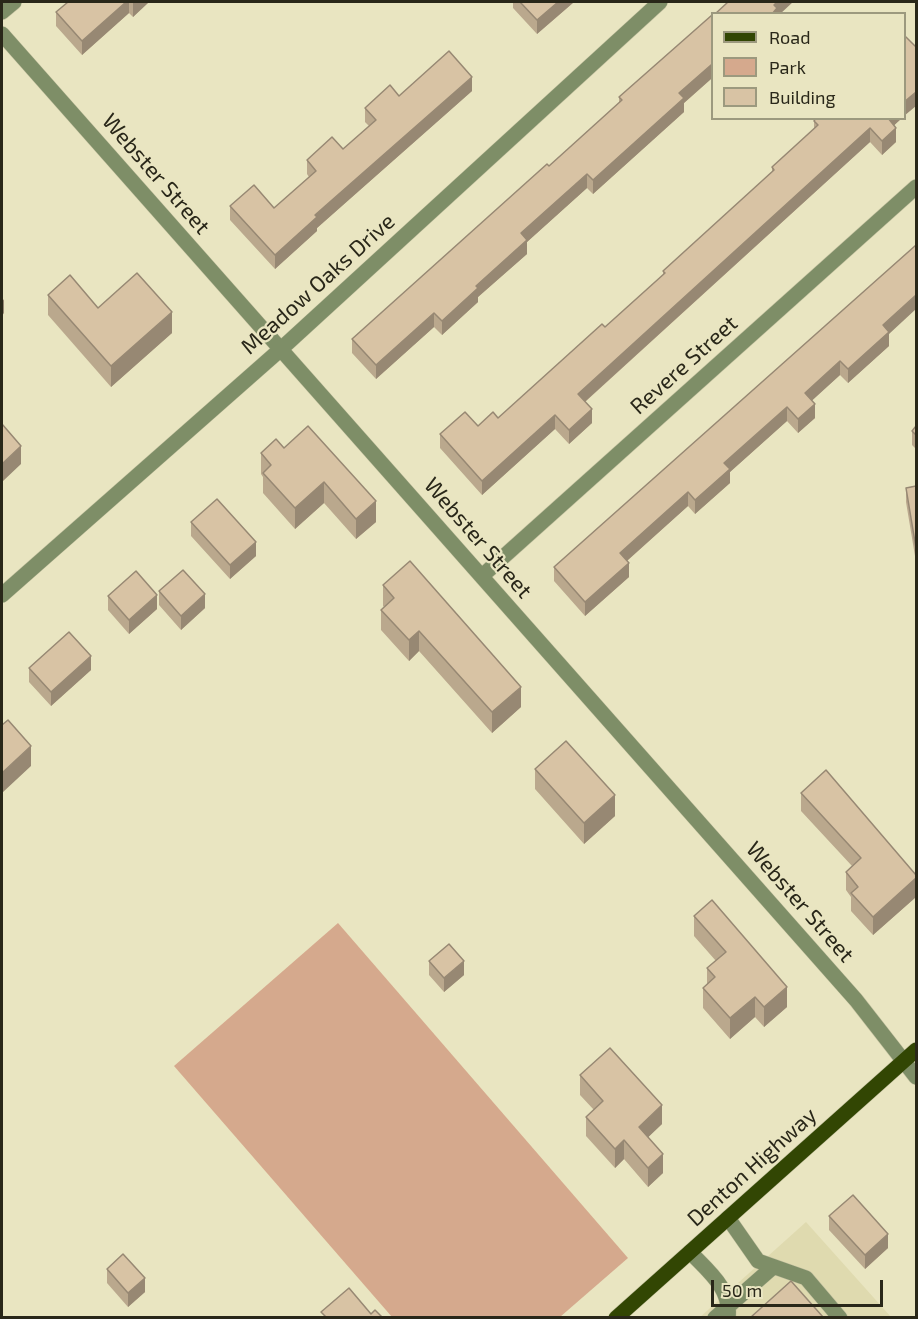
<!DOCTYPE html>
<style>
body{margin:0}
#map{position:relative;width:918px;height:1319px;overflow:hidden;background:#e9e5c1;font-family:"Exo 2",sans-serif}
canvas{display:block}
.frame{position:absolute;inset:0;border:3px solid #292719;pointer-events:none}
.legend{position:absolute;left:711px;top:12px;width:195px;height:108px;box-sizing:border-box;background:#e9e5c1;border:2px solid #9c997e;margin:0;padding:8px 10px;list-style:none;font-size:18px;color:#292719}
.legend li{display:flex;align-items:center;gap:12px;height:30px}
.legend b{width:30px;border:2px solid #9c997e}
.scale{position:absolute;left:711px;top:1280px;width:172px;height:27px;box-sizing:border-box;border:3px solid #292719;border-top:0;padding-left:8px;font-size:18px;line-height:21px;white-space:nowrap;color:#292719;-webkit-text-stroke:4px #e9e5c1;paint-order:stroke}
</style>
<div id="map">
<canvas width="918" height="1319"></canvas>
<div class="frame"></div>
<ul class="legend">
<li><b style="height:8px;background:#324603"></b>Road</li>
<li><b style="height:16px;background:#d5a98d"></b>Park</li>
<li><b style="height:16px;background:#d8c3a4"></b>Building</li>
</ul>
<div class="scale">50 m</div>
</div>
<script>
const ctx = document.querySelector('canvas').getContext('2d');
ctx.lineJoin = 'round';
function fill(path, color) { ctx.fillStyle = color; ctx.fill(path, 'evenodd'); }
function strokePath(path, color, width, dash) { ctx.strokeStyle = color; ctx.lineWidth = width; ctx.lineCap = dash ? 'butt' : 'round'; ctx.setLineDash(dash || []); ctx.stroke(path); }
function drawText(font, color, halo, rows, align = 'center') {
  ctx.font = font + ' "Exo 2",sans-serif'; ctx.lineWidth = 4.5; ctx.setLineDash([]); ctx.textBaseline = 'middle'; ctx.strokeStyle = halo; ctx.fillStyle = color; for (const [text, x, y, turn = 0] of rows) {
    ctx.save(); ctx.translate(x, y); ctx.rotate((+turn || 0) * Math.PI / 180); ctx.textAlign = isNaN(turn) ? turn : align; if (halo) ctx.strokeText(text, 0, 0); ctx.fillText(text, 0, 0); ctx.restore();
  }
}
const built = new Path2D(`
 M806,1222L891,1317L699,1318Z`);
const green = new Path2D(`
 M338,923L628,1258L560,1317H392L174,1066Z`);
const minor = new Path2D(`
 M2,12L14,2
 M2,34L856,1000L916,1077
 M482,576L916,187
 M2,595L281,349L660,2
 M728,1218L758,1261L806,1278L840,1318
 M690,1252C708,1271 732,1289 728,1318
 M715,1318L773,1267`);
const major = new Path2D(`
 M616,1318L916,1050`);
const wall = new Path2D(`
 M68,2H149L133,17L129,13L82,55L56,26V12Z
 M513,2H574L537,34L513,8Z
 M712,15V81L711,79L684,103V112L593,194L587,188L527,242V254L478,297V302L442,335L434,327L376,379L352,353V339L549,166L619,103V97Z
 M472,91L317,228V231L275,269L230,220V206L274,208L309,177L307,174V160L343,149L369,126L365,122V108L399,96Z
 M816,118H902L894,125L896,142L882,155L870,142L585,402L592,423L569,444L555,429L482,495L440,448V434L478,426L498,418L605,327L663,275V271L772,172V167L814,129V121Z
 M916,245L889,334V346L848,383L840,375L812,400L815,418L798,433L787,421L730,472V483L695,514L688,506L627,561L629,577L585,616L554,581V567Z
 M48,295L98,308L172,333L111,387L48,315Z
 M916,426V449L912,445V431Z
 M284,448L376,522L356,539L324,503L295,529L263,493V477L261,474V453Z
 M916,486V562L906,502V488Z
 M191,522L256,556L230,579L191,536Z
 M383,585L521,707L492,733L419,651L409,661L381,630V610L384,607L383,606Z
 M159,591L205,608L181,630L159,605Z
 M108,596L157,609L129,634L108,610Z
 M29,668L91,670L51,706L29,682Z
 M535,769L615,816L584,844L535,789Z
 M801,793L916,875V897L873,935L851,911V897L846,890V872L852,866L801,811Z
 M694,916L787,1007L764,1027L755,1017L730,1039L703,1008V988L707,984V968L716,961L694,936Z
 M429,961L464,975L444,992L429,975Z
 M580,1075L662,1124L648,1137L663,1173L648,1187L624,1159L615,1168L586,1136V1117L594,1110L580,1095Z
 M829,1216L888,1248L865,1269L829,1230Z
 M107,1269L145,1292L128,1307L107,1283Z`);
const shadedWall = new Path2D(`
 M126,2H129V13L82,55V41Z
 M134,2H149L133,17V3Z
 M558,2H574L537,34V20Z
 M777,2H793L780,14H772L774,5Z
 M711,65V79L684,103V112L593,194V180L679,93Z
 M472,77V91L317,228V231L275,269V255L315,215Z
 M916,92V106L904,116V102Z
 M887,118H902L887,132Z
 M870,128V142L578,408V394Z
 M896,128V142L882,155V141Z
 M587,174V188L527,242V254L478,297V302L442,335V321L476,286L521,233Z
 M916,295V309L889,334V346L848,383V369L883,325Z
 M4,299V313L2,316V302Z
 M172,312V333L111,387V366Z
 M434,313V327L376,379V365Z
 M840,361V375L805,407V393Z
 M815,404V418L798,433V419Z
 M787,407V421L730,472V483L695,514V500L724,463Z
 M592,409V423L569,444V430Z
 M555,415V429L482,495V481Z
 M21,446V464L2,482V464Z
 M324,482V503L295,529V508Z
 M688,492V506L620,567V553Z
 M376,501V522L356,539V519Z
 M256,542V556L230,579V565Z
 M629,563V577L585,616V602Z
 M205,594V608L181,630V616Z
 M157,595V609L129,634V620Z
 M419,631V651L409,661V640Z
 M91,656V670L51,706V692Z
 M521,687V707L492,733V712Z
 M31,746V766L2,793V773Z
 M615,795V816L584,844V823Z
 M916,878V897L873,935V917Z
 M464,961V975L444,992V978Z
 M787,987V1007L764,1027V1007Z
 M755,997V1017L730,1039V1018Z
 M662,1105V1124L639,1146V1127Z
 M624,1140V1159L615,1168V1149Z
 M663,1154V1173L648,1187V1168Z
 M888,1234V1248L865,1269V1255Z
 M145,1278V1292L128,1307V1293Z`);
const building = new Path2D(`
 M68,2H126L82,41L56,12Z
 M520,2H558L537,20Z
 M728,2H777L774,5L777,8L772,14H715Z
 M712,15V67L711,65L679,93L684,98L593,180L587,174L521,233L527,240L476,286L478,288L442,321L434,313L376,365L352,339L547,164L549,166L622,100L619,97Z
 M906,37L915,46L916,45V92L904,102V39Z
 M449,51L472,77L315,215L317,217L275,255L230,206L254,185L274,208L316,171L307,160L332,137L343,149L376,120L365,108L390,85L399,96Z
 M816,118H888L896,128L882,141L870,128L578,394L592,409L569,430L555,415L482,481L440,434L465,412L478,426L493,412L498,418L602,324L605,327L665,273L663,271L774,170L772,167L818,125L814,121Z
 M916,245V295L883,325L889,332L848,369L840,361L805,393L815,404L798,419L787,407L724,463L730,469L695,500L688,492L620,553L629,563L585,602L554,567Z
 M137,273L172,312L111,366L48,295L70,275L98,308Z
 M2,424L21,446L2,464Z
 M308,426L376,501L356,519L324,482L295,508L263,473L271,465L261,453L276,439L284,448Z
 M916,426V435L912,431Z
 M916,486V548L906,488Z
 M217,499L256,542L230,565L191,522Z
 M410,561L521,687L492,712L419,631L409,640L381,610L394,598L383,585Z
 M183,570L205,594L181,616L159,591Z
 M136,571L157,595L129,620L108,596Z
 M69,632L91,656L51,692L29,668Z
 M8,720L31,746L2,773V725Z
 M566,741L615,795L584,823L535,769Z
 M826,770L916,875V878L873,917L851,893L858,887L846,872L861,858L801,793Z
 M712,900L787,987L764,1007L755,997L730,1018L703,988L715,977L707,968L726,952L694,916Z
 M449,944L464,961L444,978L429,961Z
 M610,1048L662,1105L639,1127L663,1154L648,1168L624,1140L615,1149L586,1117L603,1101L580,1075Z
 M853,1195L888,1234L865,1255L829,1216Z
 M123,1254L145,1278L128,1293L107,1269Z
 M791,1281L823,1317H751Z
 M349,1288L371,1314L375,1310L382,1317H326L321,1312Z`);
const streetNames = [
 ["Webster Street",156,174,49],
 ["Meadow Oaks Drive",318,284,-42],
 ["Revere Street",684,365,-42],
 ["Webster Street",478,538,49],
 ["Webster Street",800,902,49],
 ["Denton Highway",752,1167,-42]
];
fill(built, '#dfdaaf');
fill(green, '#d5a98d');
strokePath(minor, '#c6c3a3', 16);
strokePath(major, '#c6c3a3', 16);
strokePath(minor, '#7e8e67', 15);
strokePath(major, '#324603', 15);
fill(wall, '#baa88d');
fill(shadedWall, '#978873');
fill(building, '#d8c3a4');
strokePath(building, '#978873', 1.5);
drawText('22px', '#292719', '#e9e5c1', streetNames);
</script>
